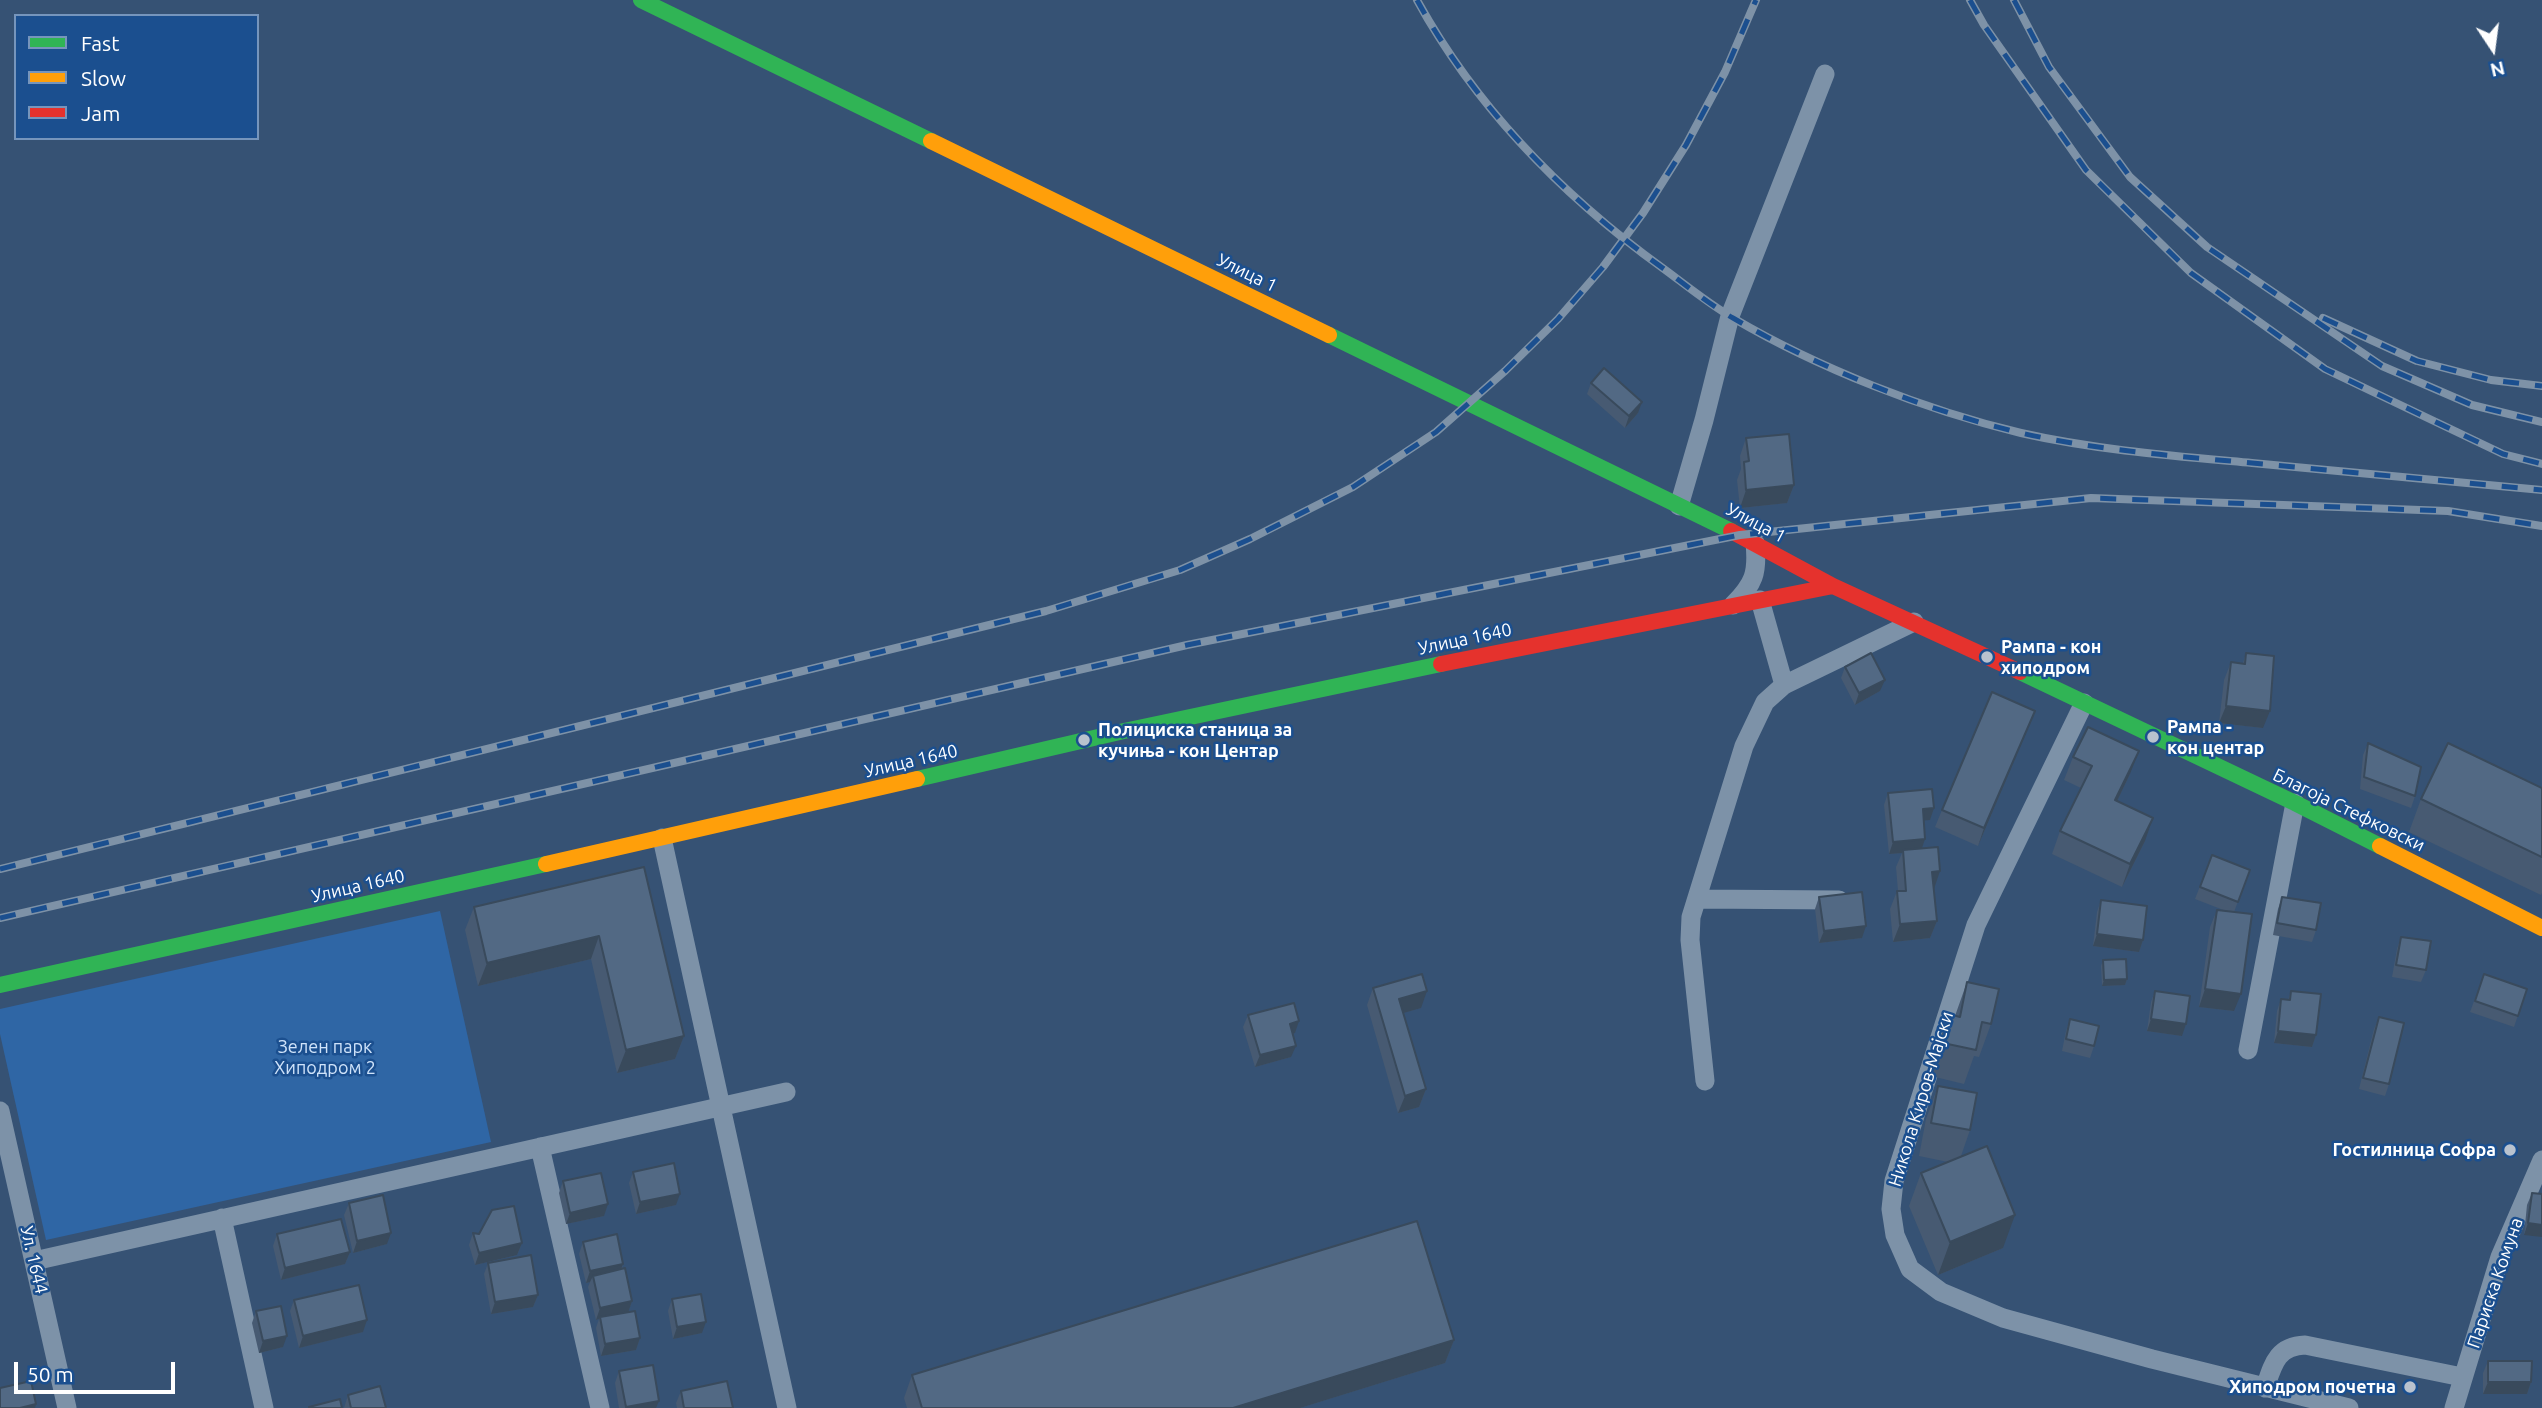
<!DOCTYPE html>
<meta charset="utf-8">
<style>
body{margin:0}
#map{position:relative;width:2542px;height:1408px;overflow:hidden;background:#365274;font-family:Ubuntu,sans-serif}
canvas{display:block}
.legend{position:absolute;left:14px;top:14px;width:245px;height:126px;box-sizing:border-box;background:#1b4f8f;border:2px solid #7695bc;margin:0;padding:9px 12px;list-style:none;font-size:21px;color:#fff}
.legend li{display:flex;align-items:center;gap:14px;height:35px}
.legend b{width:35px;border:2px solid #7695bc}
.north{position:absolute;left:2458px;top:14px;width:70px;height:70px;-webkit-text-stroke:5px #1b4f8f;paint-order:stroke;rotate:167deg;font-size:19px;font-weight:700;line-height:28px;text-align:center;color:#fff}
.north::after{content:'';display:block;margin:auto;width:24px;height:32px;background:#fff;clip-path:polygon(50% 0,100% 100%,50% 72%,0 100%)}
.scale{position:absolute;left:14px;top:1362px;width:161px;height:32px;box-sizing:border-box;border:4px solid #fff;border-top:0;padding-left:9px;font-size:21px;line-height:24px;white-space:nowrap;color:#fff;-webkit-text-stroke:5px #1b4f8f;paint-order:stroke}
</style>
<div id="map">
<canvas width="2542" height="1408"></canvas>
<ul class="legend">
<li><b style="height:9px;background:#30b455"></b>Fast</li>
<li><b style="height:9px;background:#ff9f0a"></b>Slow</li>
<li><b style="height:9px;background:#e5322d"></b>Jam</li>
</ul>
<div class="north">N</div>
<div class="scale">50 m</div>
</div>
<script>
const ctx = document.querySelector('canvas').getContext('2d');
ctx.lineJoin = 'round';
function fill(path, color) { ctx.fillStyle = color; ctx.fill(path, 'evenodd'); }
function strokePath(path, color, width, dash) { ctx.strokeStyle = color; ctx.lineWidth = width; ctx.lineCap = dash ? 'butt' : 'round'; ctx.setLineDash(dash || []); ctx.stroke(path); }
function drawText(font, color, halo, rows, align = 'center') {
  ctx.font = font + ' Ubuntu,sans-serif'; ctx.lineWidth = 5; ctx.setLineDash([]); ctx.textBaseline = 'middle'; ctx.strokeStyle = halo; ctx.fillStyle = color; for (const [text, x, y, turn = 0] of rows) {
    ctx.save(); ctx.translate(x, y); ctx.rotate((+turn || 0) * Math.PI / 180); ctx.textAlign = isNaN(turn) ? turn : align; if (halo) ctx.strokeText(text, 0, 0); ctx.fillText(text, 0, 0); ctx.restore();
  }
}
const green = new Path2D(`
 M440,911L491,1142L46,1240L0,1034V1009Z`);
const street = new Path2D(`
 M1679,506L1704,420L1730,316L1825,74
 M1760,600L1784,685
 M1733,605C1754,584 1758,573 1755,543
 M2084,703L1976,925L1894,1181L1891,1209L1895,1235L1910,1269L1941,1292L2003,1318L2152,1359L2349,1408
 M662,838L787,1408
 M1697,899L1839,900
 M2248,1050L2295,803
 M1705,1081L1690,940L1691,917L1744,746L1765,702L1784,685L1914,622
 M0,1111L67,1408
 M540,1147L600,1408
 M222,1218L264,1408
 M34,1261L786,1092
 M2265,1388C2273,1364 2277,1346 2305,1345L2462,1377
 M2454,1408L2500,1257L2542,1160`);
const fast = new Path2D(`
 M641,0L931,141
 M1329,335L1731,531
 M2020,672L2295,803L2380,846
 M917,779L1124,731L1441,664
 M0,985L546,864`);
const slow = new Path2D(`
 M931,141L1329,335
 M2380,846L2542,928
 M546,864L917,779`);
const jam = new Path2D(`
 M1731,531L1833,586L2020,672
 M1441,664L1833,586`);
const rail = new Path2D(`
 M1417,0C1477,109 1564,197 1664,269C1687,286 1709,304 1733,318C1818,368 1925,410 2021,433C2096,450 2175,456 2252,463C2349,472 2445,481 2542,490
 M1970,0L1984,25L2086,170L2191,273L2325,369L2503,454L2542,464
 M2014,0L2049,67L2130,177L2207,247L2382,366L2472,405L2542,422
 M2323,318L2417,361L2491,380L2542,386
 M0,869L1046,611L1180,570L1250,539L1353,487L1436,432L1505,371L1558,319L1603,267L1643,213L1686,145L1725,72L1756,0
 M0,918L1187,645L1740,535L2091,498L2448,511L2542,526`);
const wall = new Path2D(`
 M1591,383L1638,413L1625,428L1587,394Z
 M1746,438L1794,485L1787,503L1740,508L1737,480L1741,469L1740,456Z
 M2246,653L2263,728L2219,723L2224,680L2231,662L2243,663Z
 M1845,667L1880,691L1855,705L1841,678Z
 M2028,728L1978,846L1935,827L1942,810Z
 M2368,743L2415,796L2411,808L2360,789L2363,755Z
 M2073,757L2130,774L2117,801L2145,841L2122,887L2052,854L2060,831L2081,788L2064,780Z
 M2542,788V893L2541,895L2409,832L2421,799Z
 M1888,793L1930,820H1924L1922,848L1934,888L1937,921L1930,938L1893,942L1890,909L1897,891H1898L1896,867L1902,853L1889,854L1884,805Z
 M2212,855L2250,870L2234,912V1011L2199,1007L2210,927L2217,910L2226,911L2195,899Z
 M644,867L684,1036L675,1059L617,1073L591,959L478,986L465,930L474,907Z
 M1819,897L1862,938L1819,943L1815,909Z
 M2282,897L2316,930L2312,942L2273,935L2278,909Z
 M2101,900L2143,940L2139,952L2093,946L2097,912Z
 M2401,937L2426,970L2421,982L2392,977L2397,949Z
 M2103,960L2127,979L2125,985L2102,986L2101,966Z
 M2484,974L2527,989L2514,1027L2470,1012Z
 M1967,982L1991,1024L1979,1057L1974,1056L1964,1084L1931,1076L1937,1047L1949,1014L1955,1016Z
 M1373,988L1421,1008L1403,1013L1426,1089L1419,1107L1398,1113L1367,1005Z
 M2155,991L2182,1036L2147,1031L2151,1002Z
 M2291,991L2316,1035L2312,1047L2274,1043L2277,1011L2281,999L2288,1000Z
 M1248,1015L1295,1033L1292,1034L1291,1057L1255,1067L1243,1027Z
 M2379,1017L2389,1084L2385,1096L2359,1089L2374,1029Z
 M2070,1019L2094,1046L2090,1058L2062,1051L2066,1031Z
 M1938,1086L1970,1130L1961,1156L2003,1248L1938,1275L1909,1206L1921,1173L1948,1162L1919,1156L1926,1119Z
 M633,1172L676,1205L636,1214L629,1183Z
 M563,1181L604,1216L566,1224L559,1193Z
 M2532,1193L2542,1194L2524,1235L2527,1205Z
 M349,1203L387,1244L353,1253L344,1215Z
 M473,1233L522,1243L517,1255L475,1265L469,1245Z
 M277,1234L350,1252L345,1264L281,1280L273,1246Z
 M583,1242L623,1264L622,1269L632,1301L628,1312L640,1338L636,1350L601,1356L596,1328L599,1319L596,1320L588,1287L590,1282L586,1283L579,1254Z
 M488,1263L538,1295L533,1307L491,1314L484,1274Z
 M672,1299L702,1333L673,1339L668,1311Z
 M294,1300L363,1332L299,1348L290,1311Z
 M256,1311L283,1347L259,1353L252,1323Z
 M1454,1340L1445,1363L1300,1408H907L904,1398L912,1375Z
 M2488,1361L2531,1382L2527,1394H2483V1373Z
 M619,1371L656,1408H619L615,1383Z
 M681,1391L733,1408H677L676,1403Z
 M348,1395L386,1408H344Z`);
const shadedWall = new Path2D(`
 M1642,402L1638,413L1625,428L1629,416Z
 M1794,485L1787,503L1740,508L1746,490Z
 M1885,680L1880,691L1855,705L1859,693Z
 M2226,706L2270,711L2263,728L2219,723Z
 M2035,711L2028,728L1978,846L1984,828Z
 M2139,751L2130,774L2107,822L2115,800Z
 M1934,808L1930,820L1918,821L1923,809Z
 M2153,818L2145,841L2122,887L2130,864Z
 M1925,839L1921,851L1903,850L1902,853L1889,854L1893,842Z
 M1940,871L1934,889L1932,872Z
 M1937,921L1930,938L1893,942L1900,924Z
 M1866,926L1862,938L1819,943L1824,931Z
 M2097,934L2143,940L2139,952L2093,946Z
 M599,936L591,959L478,986L487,963Z
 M2127,979L2125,985L2102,986L2104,980Z
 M2205,989L2241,994L2234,1011L2199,1007Z
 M1427,991L1421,1008L1393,1016L1399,999Z
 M2151,1019L2186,1024L2182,1036L2147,1031Z
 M1299,1021L1295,1033L1286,1036L1290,1024Z
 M2278,1031L2316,1035L2312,1047L2274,1043Z
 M684,1036L675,1059L617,1073L626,1050Z
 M1296,1046L1291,1057L1255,1067L1260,1055Z
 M1426,1089L1419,1107L1398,1113L1405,1096Z
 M680,1194L676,1205L636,1214L640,1202Z
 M608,1204L604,1216L566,1224L570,1213Z
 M2015,1215L2003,1248L1938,1275L1950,1242Z
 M2528,1223L2542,1225V1237L2524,1235Z
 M391,1233L387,1244L353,1253L357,1241Z
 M522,1243L517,1255L475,1265L479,1253Z
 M350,1252L345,1264L281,1280L285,1268Z
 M623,1264L619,1275L593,1276L590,1282L586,1283L590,1271Z
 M538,1295L533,1307L491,1314L495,1302Z
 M632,1301L628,1313L600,1317L599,1319L596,1320L600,1308Z
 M367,1320L363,1332L299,1348L303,1336Z
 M706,1322L702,1333L673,1339L677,1327Z
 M287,1336L283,1347L259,1353L263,1341Z
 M640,1338L636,1350L601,1356L605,1344Z
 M1454,1340L1445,1363L1300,1408H1233Z
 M2488,1382H2531L2527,1394H2483Z
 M659,1401L656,1408H625L626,1407Z
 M36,1404L35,1408H20Z`);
const building = new Path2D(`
 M1604,368L1642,402L1629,416L1591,383Z
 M1789,434L1794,485L1746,490L1744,462L1749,461L1746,438Z
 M1871,653L1885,680L1859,693L1845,667Z
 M2246,653L2274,656L2270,711L2226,706L2231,662L2245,664Z
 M1992,692L2035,711L1984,828L1942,810Z
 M2088,727L2139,751L2115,800L2153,818L2130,864L2060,831L2092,766L2073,757Z
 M2368,743L2421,767L2415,796L2364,777Z
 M2448,743L2542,788V857L2421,799Z
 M1932,789L1934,808L1923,809L1925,839L1893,842L1888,793Z
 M1938,847L1940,871L1932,872L1937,921L1900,924L1897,891H1906L1903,850Z
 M2212,855L2250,870L2238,902L2200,887Z
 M644,867L684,1036L626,1050L599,936L487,963L474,907Z
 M1862,892L1866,926L1824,931L1819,897Z
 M2282,897L2321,903L2316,930L2277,923Z
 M2101,900L2147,906L2143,940L2097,934Z
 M2217,910L2252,914L2241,994L2205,989Z
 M2401,937L2431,941L2426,970L2396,965Z
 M2126,959L2127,979L2104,980L2103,960Z
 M1422,974L1427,991L1399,999L1426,1089L1405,1096L1373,988Z
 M2484,974L2527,989L2518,1016L2475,1001Z
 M1967,982L1999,989L1991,1024L1982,1022L1976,1050L1943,1043L1949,1014L1960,1017Z
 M2155,991L2190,996L2186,1024L2151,1019Z
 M2291,991L2321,994L2316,1035L2278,1031L2281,999L2290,1000Z
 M1294,1003L1299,1021L1290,1024L1296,1046L1260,1055L1248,1015Z
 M2379,1017L2404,1023L2389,1084L2363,1078Z
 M2070,1019L2099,1026L2094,1046L2066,1039Z
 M1938,1086L1977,1093L1970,1130L1931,1123Z
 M1987,1146L2015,1215L1950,1242L1921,1173Z
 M674,1163L680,1194L640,1202L633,1172Z
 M601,1173L608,1204L570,1213L563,1181Z
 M2532,1193L2542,1194V1225L2528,1223Z
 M383,1195L391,1233L357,1241L349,1203Z
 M514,1206L522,1243L479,1253L473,1233L479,1234L492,1210Z
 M341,1219L350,1252L285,1268L277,1234Z
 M1417,1221L1454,1340L1233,1408H922L912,1375Z
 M617,1234L623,1264L590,1271L583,1242Z
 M531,1255L538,1295L495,1302L488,1263Z
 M625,1268L632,1301L600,1308L593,1276Z
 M359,1285L367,1320L303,1336L294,1300Z
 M701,1294L706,1322L677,1327L672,1299Z
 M281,1306L287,1336L263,1341L256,1311Z
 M635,1311L640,1338L605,1344L600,1317Z
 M2488,1361H2532L2531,1382H2488Z
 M653,1365L659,1401L626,1407L619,1371Z
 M31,1381L36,1404L20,1408H0V1388Z
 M727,1381L733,1408H684L681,1391Z
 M380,1386L386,1408H351L348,1395Z
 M340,1399L342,1408H309V1407Z`);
const markers = [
 [1987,657,7,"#b9c2ce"],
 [2153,737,7,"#b9c2ce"],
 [1084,740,7,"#b9c2ce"],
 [2510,1150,7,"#b9c2ce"],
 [2410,1387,7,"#b9c2ce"]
];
const streetNames = [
 ["Улица 1",1247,273,26],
 ["Улица 1",1756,523,28],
 ["Улица 1640",1465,639,-12],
 ["Улица 1640",911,761,-13],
 ["Благоја Стефковски",2349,810,26],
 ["Улица 1640",358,886,-13],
 ["Никола Киров-Мајски",1921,1099,-73],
 ["Ул. 1644",34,1260,77],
 ["Париска Комуна",2495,1283,-71]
];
const poiNames = [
 ["Рампа - кон",2001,647],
 ["хиподром",2001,668],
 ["Рампа -",2167,727],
 ["кон центар",2167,748],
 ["Полициска станица за",1098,730],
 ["кучиња - кон Центар",1098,751],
 ["Гостилница Софра",2496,1150,"right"],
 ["Хиподром почетна",2396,1387,"right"]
];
const parkNames = [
 ["Зелен парк",325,1047],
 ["Хиподром 2",325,1068]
];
fill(green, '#2f66a5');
strokePath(street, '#7d92a8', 19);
strokePath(fast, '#30b455', 16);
strokePath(slow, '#ff9f0a', 16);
strokePath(jam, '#e5322d', 16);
strokePath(rail, '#7e92a7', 8);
strokePath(rail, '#1b4f8f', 5, [16]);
fill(wall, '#475a72');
fill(shadedWall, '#394a5c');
fill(building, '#526984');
strokePath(building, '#394a5c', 2);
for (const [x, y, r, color] of markers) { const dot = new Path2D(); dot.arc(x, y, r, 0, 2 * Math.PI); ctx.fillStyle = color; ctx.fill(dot); strokePath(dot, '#1b4f8f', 2.5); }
drawText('18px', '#fff', '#1b4f8f', streetNames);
drawText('bold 18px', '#fff', '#1b4f8f', poiNames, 'left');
drawText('18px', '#cfe3fa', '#1b4f8f', parkNames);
</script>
